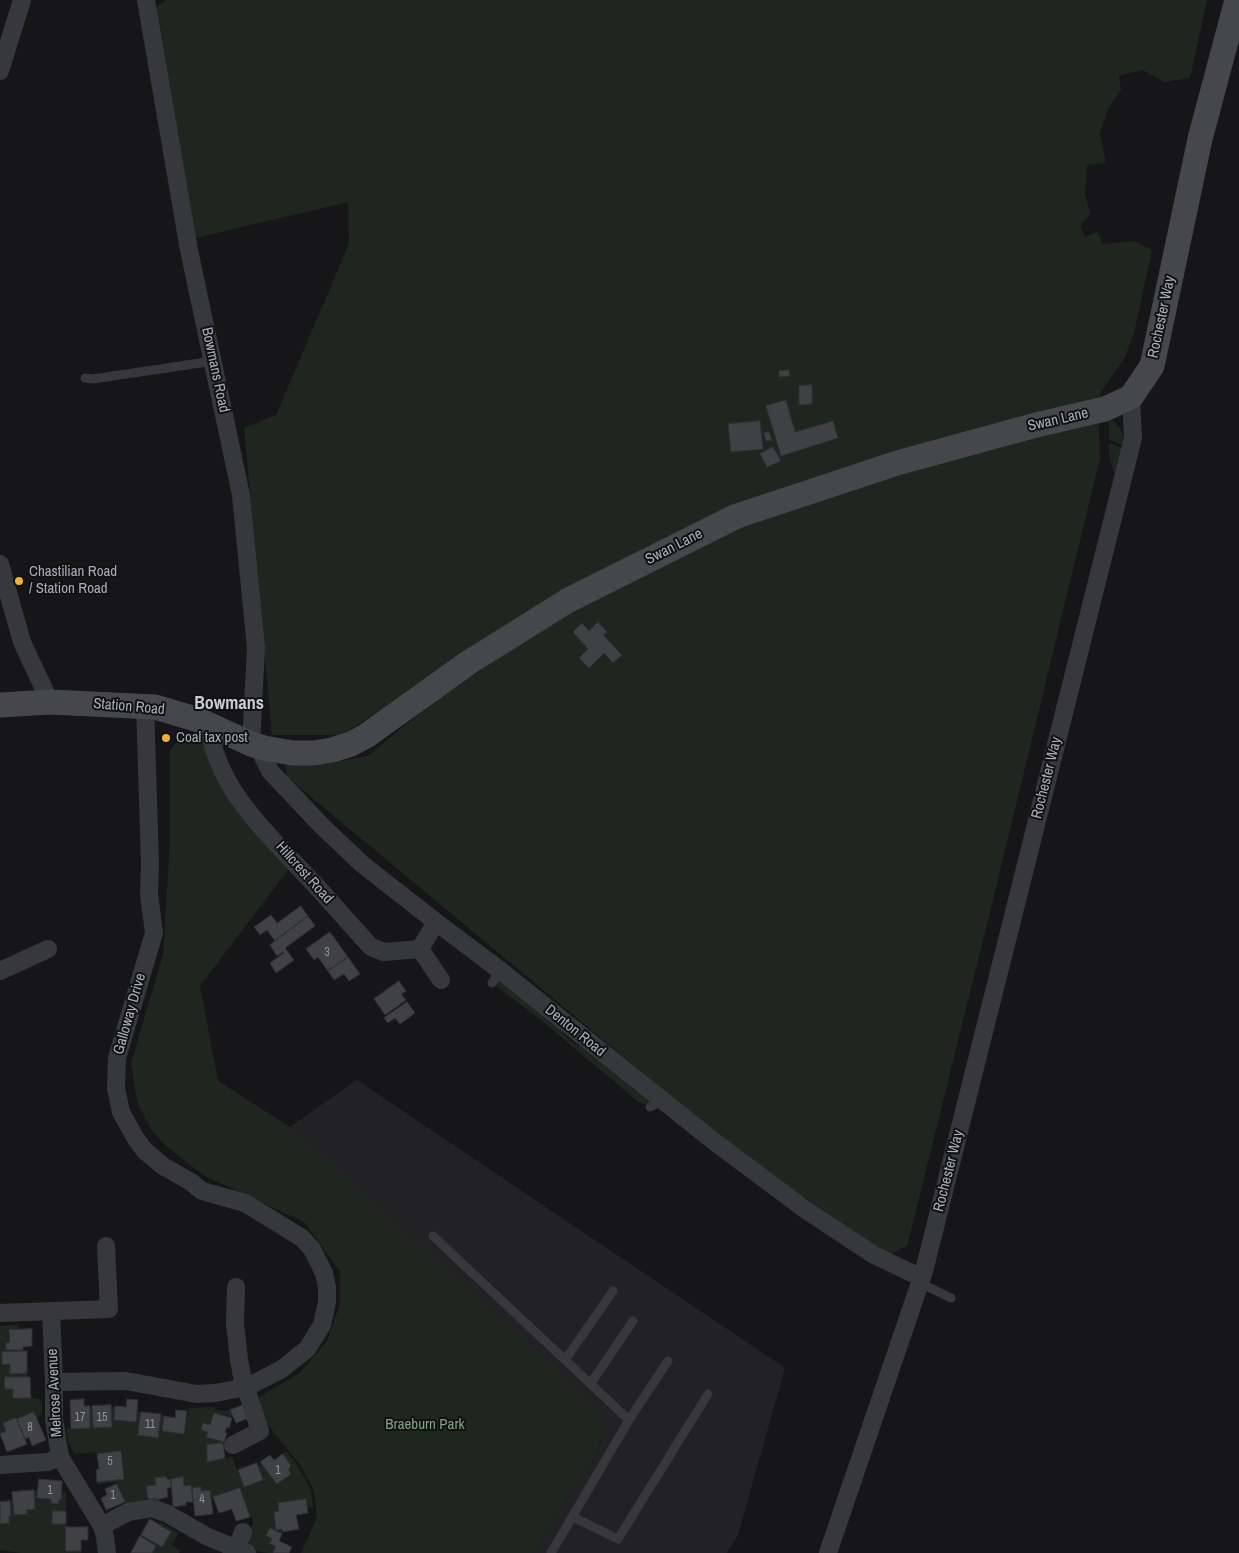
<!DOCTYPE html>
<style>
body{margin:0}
canvas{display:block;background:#161618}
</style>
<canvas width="1239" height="1553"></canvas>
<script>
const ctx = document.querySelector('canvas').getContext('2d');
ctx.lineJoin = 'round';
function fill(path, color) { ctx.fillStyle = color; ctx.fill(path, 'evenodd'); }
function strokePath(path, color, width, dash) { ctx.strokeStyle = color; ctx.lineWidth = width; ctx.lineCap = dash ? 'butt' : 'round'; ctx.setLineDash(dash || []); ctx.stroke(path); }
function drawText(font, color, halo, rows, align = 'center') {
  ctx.font = font + ' "Archivo Narrow",sans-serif'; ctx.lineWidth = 4; ctx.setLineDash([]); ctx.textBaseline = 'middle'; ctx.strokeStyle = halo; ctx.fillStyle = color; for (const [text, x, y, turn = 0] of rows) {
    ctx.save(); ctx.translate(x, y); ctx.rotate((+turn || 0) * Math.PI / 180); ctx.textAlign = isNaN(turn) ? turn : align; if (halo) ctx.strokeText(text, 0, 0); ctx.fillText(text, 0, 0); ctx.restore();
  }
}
const built = new Path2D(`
 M357,1080L785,1368L738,1535L727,1553H533L597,1451L602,1440L290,1127Z`);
const green = new Path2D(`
 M167,0H1207L1190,78L1164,82L1143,70L1119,76L1121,90L1109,107L1100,133L1106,163L1087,165L1085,194L1090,214L1080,226L1085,237L1097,232L1103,244L1135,241L1152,250L1134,333L1125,357L1101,392L1098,403L1100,458L991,908L907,1246L887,1256L726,1142L287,777L285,761L319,765L368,756L433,702L565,614L501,631L342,735H272L244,428L276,415L349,244L348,202L187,240L152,9Z
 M1109,419C1121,425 1124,433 1123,445L1109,440Z
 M1109,443L1122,448L1114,474L1109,453Z
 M181,736L204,740L226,796L291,866L200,986L218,1081L290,1127L594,1404C604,1420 604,1434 597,1451L533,1553H301L317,1518L314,1490L300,1465L265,1421L256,1399L300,1373L327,1341L340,1304V1271L304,1222L203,1175L165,1145L152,1131L137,1102L131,1063L163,955L170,840V751Z
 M492,972L557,1023L564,1035L573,1043L598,1055L651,1101L649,1104H643L636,1100L540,1019L492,983L489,975Z
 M18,1325V1330H9L10,1342L6,1343V1350L23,1351L2,1352V1365L10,1364L11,1374L27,1373V1377H5L6,1389H13V1398H31L39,1399C44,1405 43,1415 37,1419L33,1412L3,1423L6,1431L0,1434V1326Z
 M111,1407H114V1420L136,1422L137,1411L141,1412L138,1435L158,1438L161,1414L164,1416L162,1431L184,1434L189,1408L215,1407L216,1410L225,1411L230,1410L234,1417L214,1413L210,1425L203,1423L201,1430L208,1432L207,1437L222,1441L221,1443L207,1452L208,1461L232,1457L244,1487L263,1480L258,1466L262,1464L277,1484L291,1474L288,1469L291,1466L283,1454L286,1451L298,1466L311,1490L313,1507L308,1508L306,1499L278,1503L279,1511L274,1513L276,1529H282V1534L270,1529L266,1536L272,1538L270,1544L276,1546L273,1553C263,1553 246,1551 249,1536C250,1528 255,1525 252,1516L250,1517L240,1488L211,1497L201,1491V1487L184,1486L183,1477L155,1478L156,1485L146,1486L148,1497L144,1500L126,1505L117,1482L97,1484V1482L124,1479L121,1451L97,1454V1452L74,1454L69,1443L66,1429L90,1428V1408H92L93,1428L111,1427Z
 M34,1490H38L51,1499V1503L58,1504L59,1499H61V1491L66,1493V1511H53L52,1524H66L81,1553H21L0,1550V1521L1,1524L9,1523V1516L11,1515L10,1501H13L14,1515L26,1514V1510L35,1509Z
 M160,1522L178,1533L172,1545L180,1551L179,1553H152L156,1546L140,1536L141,1535L162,1547L171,1532L159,1524Z`);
const building = new Path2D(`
 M789,370L790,376L779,377V371Z
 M812,385V404L799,405V386Z
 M786,400L795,432L833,421L838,438L781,456L766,406Z
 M760,421L763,449L731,452L728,424Z
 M769,432L772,440L766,441L764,433Z
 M773,447L781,461L767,467L760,454Z
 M598,622L607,632L603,635L622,655L613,663L604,653L589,668L579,658L588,649L573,632L582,623L589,631Z
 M301,906L308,916L275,941L267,930L260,935L254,927L271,915L277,923Z
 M308,916L315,926L285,948L294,960L276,973L270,963L284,953L283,952L277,956L270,945Z
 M330,932L348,957L328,971L318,957L314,960L306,949Z
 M348,957L360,974L349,981L344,974L334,980L328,971Z
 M399,981L406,991L401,994L406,1000L385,1015L374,999Z
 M407,1002L415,1013L400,1024L395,1018L388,1023L384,1018Z
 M32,1329V1346L23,1347V1350H6V1343L10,1342L9,1330Z
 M23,1351H27V1373L10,1374V1364L2,1365V1352Z
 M5,1377H30L31,1398H13V1389H5Z
 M84,1399V1406H90V1428L71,1429L70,1400Z
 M127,1399L138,1400L136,1422L114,1420L115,1406L126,1407Z
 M111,1405L112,1427L93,1428L92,1406Z
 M243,1405L249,1418L236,1423L230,1410Z
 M176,1410L187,1411L184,1434L162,1431L164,1416L175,1418Z
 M34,1412L46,1440L32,1446L29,1437L25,1439L17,1419Z
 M141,1412L161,1414L158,1438L138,1435Z
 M214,1413L232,1418L229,1428L227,1427L225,1432L227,1433L224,1442L206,1437L208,1432L201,1430L203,1423L210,1425Z
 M16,1418L27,1444L7,1452L0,1434L6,1431L3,1423Z
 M223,1443L225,1458L207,1462V1445Z
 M121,1451L124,1479L97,1482L96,1470L99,1469L97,1454Z
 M283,1454L291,1466L288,1469L291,1474L277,1484L260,1462L270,1455L274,1460Z
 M257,1463L263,1480L244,1487L238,1470Z
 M166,1477L167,1479H171V1487L167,1488L168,1497L156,1500V1498L148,1499L146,1486L156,1485L155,1478Z
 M183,1477L184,1486L191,1485L193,1502H186V1505L173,1507L171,1479Z
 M39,1479L62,1481L61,1500L59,1499L58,1504L51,1503V1499L37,1498Z
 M117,1484L125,1502L106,1510L101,1498L107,1495L105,1489Z
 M201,1487V1491L210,1490L213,1514L195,1516L192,1488Z
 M240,1488L250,1517L236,1521L232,1509L219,1513L213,1497Z
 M34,1490L35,1509L26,1510L27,1514L14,1515L12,1492Z
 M306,1499L308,1513L296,1515L299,1529L283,1532L282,1529L276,1530L274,1512L279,1511L278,1503Z
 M10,1501L11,1516H9V1523L0,1524V1502Z
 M53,1511H66V1524H52Z
 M150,1519L171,1532L162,1547L141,1535Z
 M66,1527H88V1540H81V1551H66Z
 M270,1528L282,1534L279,1541L292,1547L289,1553H273L276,1546L270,1544L272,1538L266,1536Z
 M140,1536L156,1546L152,1553H131Z`);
const lane = new Path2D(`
 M85,378L93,379L213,361
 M492,983L501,971
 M650,1107L656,1104L660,1099
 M433,1236L629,1420
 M920,1283L951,1298
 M565,1360L613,1291
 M591,1383L633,1321
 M573,1517L618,1539L708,1394
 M551,1553L629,1420L668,1361`);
const street = new Path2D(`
 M146,0L189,250L241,495L256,648L251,744
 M0,71L22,0
 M0,564L22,642L50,702
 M209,724C215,786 264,830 304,873C327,897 349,923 371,947L384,952L420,949
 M264,748L263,757L270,771L322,826L362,864L436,922L501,971L716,1143L806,1210L874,1255L922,1278
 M420,949L441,980
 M420,949L436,922
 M0,971L48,949
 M51,1311L54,1382V1419L60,1457L102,1526L105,1537L107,1553
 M0,1313L109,1309L106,1246
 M54,1382L126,1381L197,1394L215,1393L247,1387L282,1369L307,1349L322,1325L327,1302V1287L324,1273L312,1249L302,1238L245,1203L202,1191L191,1182L163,1166L145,1151L136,1139L121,1112L116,1088L117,1058L154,933L149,894L150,864L145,705
 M233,1445L260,1431L242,1376L239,1360L235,1324L236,1287
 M0,1465L48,1462L60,1457
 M102,1526L128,1512L152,1508L166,1513L208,1537L247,1553
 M237,1548L243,1532
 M828,1553L924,1271L1133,438L1131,397`);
const secondary = new Path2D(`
 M0,705L50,702L155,707L199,720L251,744L264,748L292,753H314L332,750L351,744L366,736L468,663L567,601L737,516L897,463L1036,425L1105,409L1131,397L1152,366L1200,139L1237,0`);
const markers = [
 [19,581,5,"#f2b134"],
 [166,738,5,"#f2b134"]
];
const numberNames = [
 ["3",327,953],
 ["17",80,1418],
 ["15",102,1418],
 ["11",150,1425],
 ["8",30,1428],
 ["5",110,1462],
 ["1",278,1471],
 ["1",50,1491],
 ["1",113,1496],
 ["4",202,1500]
];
const streetNames = [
 ["Rochester Way",1162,317,-78],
 ["Bowmans Road",215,370,78],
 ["Swan Lane",1058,420,-13],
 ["Swan Lane",674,547,-27],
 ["Station Road",129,707,5],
 ["Rochester Way",1047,778,-76],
 ["Hillcrest Road",304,873,48],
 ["Galloway Drive",130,1014,-74],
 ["Denton Road",575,1031,39],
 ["Rochester Way",949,1171,-76],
 ["Melrose Avenue",55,1393,-93]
];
const poiNames = [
 ["Chastilian Road",29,572],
 ["/ Station Road",29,589],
 ["Coal tax post",176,738]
];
const parkNames = [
 ["Braeburn Park",425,1425]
];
const quarterNames = [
 ["Bowmans",229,704]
];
fill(built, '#222225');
fill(green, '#1e261f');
fill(building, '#404145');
strokePath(building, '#303034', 1);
strokePath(lane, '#37383d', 9);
strokePath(street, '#37383d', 18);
strokePath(secondary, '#45474d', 25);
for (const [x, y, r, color] of markers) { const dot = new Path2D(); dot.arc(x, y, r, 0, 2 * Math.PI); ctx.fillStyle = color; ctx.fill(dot); strokePath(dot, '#111113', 2); }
drawText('12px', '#8e929b', null, numberNames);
drawText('15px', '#a8adb8', '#111113', streetNames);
drawText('15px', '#a8adb8', '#111113', poiNames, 'left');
drawText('15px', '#7fa381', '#111113', parkNames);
drawText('bold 18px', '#c9ccd4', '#111113', quarterNames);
</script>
